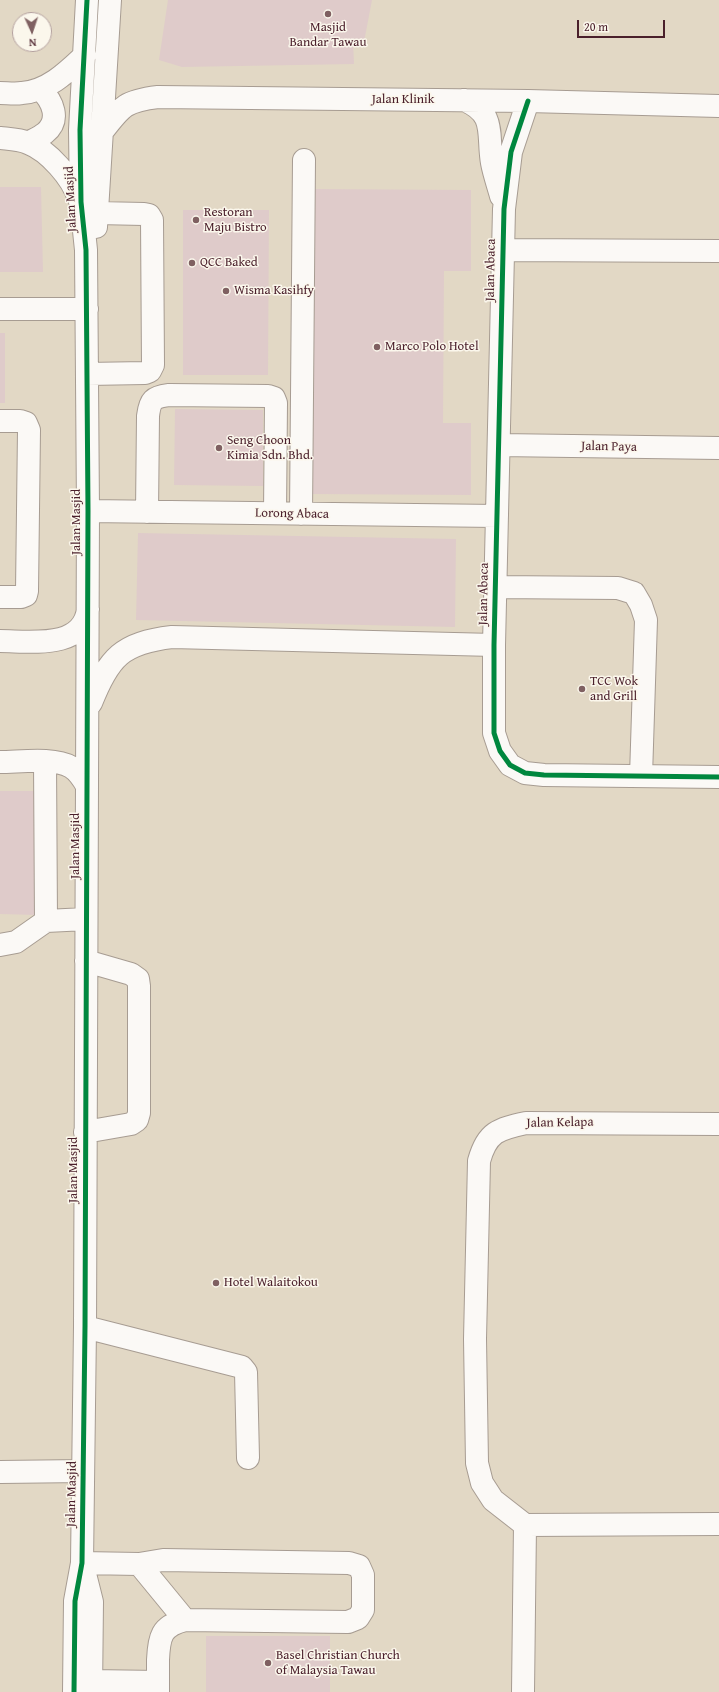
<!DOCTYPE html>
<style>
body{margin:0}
#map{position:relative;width:719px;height:1692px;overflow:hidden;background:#e2d8c5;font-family:"Gentium Book Plus",serif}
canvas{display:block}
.north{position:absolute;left:12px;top:12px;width:40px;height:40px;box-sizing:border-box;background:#fbf7ec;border:1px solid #b4a19f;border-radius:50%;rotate:177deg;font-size:11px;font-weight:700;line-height:16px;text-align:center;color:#4a1f2b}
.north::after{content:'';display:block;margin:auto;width:14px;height:18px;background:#7f6061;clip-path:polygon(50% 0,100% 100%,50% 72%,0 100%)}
.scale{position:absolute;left:577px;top:20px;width:88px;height:18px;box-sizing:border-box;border:2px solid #4a1f2b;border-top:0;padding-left:5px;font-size:12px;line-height:14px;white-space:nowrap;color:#4a1f2b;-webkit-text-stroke:3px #fbf7ec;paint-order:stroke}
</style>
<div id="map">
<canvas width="719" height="1692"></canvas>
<div class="north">N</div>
<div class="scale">20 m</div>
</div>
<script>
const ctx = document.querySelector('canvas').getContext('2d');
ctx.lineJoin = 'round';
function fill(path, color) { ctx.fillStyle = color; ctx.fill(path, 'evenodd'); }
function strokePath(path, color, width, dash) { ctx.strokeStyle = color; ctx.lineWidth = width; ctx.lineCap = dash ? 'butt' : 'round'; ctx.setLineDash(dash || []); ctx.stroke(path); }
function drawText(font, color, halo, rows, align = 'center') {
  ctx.font = font + ' "Gentium Book Plus",serif'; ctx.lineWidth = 3; ctx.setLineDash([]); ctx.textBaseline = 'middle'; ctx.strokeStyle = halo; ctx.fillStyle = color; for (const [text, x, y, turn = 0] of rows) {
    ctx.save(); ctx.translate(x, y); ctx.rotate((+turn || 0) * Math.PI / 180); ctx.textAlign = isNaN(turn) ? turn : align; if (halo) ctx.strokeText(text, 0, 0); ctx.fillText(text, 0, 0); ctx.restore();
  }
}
const building = new Path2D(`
 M168,0H372L364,42L353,41L354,64L182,67L159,60Z
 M0,187H41L43,272H0Z
 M311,189L471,190V271H444L443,423H471V495L310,494Z
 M183,210H269L268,375H183Z
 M0,333H5V403H0Z
 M175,409L263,410V486L174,485Z
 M138,533L456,539L455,627L136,620Z
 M0,791H37V915L0,914Z
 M206,1636H330V1692H206Z`);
const minor = new Path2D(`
 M0,93C7,93 15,94 22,93C48,91 67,72 85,55
 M464,100C497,114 487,134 492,163C494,174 498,185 501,196
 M528,101L511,152L504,209L494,645V733L500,751L510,765L525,773L544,775L719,777
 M102,132C122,106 125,101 158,97L528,101L719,106
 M0,138C9,139 19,139 28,143C49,151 72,178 79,199
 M28,143C33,140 40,137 45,133C61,120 53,101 40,89
 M96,227L110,0
 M503,250L719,251
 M0,309H87
 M87,374L145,373L150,371L153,365L152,220L149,215L144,214L97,213
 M0,421H20L26,423L29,430L27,591L26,595L21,597H0
 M499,445L719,448
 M88,511L497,516
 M147,512L148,416C150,400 153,397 169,395L268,396L274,398L276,403L275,513
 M301,514L304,160
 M495,587L618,588L634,593L641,605L646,620L641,776
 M0,641C30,641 83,650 88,609
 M91,703C109,657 122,643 172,637L494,645
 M0,762C20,762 54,757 71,767C78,771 83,779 87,786
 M45,762L46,921
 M0,945L16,942L46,921L86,919
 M719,1124L526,1123C498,1129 487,1132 479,1161L475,1339L477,1463L482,1483L493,1500L525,1525L719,1524
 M85,1132L131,1124L137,1120L139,1113V986L138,979L131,974L86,961
 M85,1327L242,1367L246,1372L248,1458
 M0,1472L83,1471
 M82,1563L139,1564L163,1560L349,1563L359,1566L363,1575V1610L358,1618L348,1622L185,1620C161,1626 159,1637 158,1660C158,1671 158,1681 158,1692
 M139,1564L185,1620
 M84,1570L92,1602L91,1692
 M91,1681L158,1682
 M74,1692L75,1601L82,1563L85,1327L88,511L86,250L81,202L80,130L87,0
 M523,1692L525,1525`);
const cycleway = new Path2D(`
 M528,101L511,152L504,209L494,645V733L500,751L510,765L525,773L544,775L719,777
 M74,1692L75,1601L82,1563L85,1327L88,511L86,250L81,202L80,130L87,0`);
const markers = [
 [328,14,4,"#7f6061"],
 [196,220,4,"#7f6061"],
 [192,263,4,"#7f6061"],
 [226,291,4,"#7f6061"],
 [377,347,4,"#7f6061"],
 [219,448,4,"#7f6061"],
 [582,689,4,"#7f6061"],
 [216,1283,4,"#7f6061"],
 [268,1663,4,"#7f6061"]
];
const poiNames = [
 ["Masjid",328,28,"center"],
 ["Bandar Tawau",328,43,"center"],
 ["Restoran",204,213],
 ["Maju Bistro",204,228],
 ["QCC Baked",200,263],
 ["Wisma Kasihfy",234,291],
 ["Marco Polo Hotel",385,347],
 ["Seng Choon",227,441],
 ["Kimia Sdn. Bhd.",227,456],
 ["TCC Wok",590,682],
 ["and Grill",590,697],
 ["Hotel Walaitokou",224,1283],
 ["Basel Christian Church",276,1656],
 ["of Malaysia Tawau",276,1671]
];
const streetNames = [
 ["Jalan Klinik",403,100],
 ["Jalan Masjid",71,199,-93],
 ["Jalan Abaca",491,270,-89],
 ["Jalan Paya",609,447,1],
 ["Lorong Abaca",292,514,1],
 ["Jalan Masjid",77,522,-90],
 ["Jalan Abaca",484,594,-89],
 ["Jalan Masjid",76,846,-90],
 ["Jalan Kelapa",560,1123,-1],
 ["Jalan Masjid",74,1170,-90],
 ["Jalan Masjid",72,1494,-89]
];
fill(building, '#dfcbca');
strokePath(minor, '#a79c92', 24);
strokePath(minor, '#fbf9f6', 22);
strokePath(cycleway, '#00873e', 5);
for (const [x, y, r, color] of markers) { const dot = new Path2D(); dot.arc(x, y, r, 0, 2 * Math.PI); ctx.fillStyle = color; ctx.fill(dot); strokePath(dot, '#fbf7ec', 1.5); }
drawText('13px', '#4a1f2b', '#fbf7ec', poiNames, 'left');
drawText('13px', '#4a1f2b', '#fbf7ec', streetNames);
</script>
